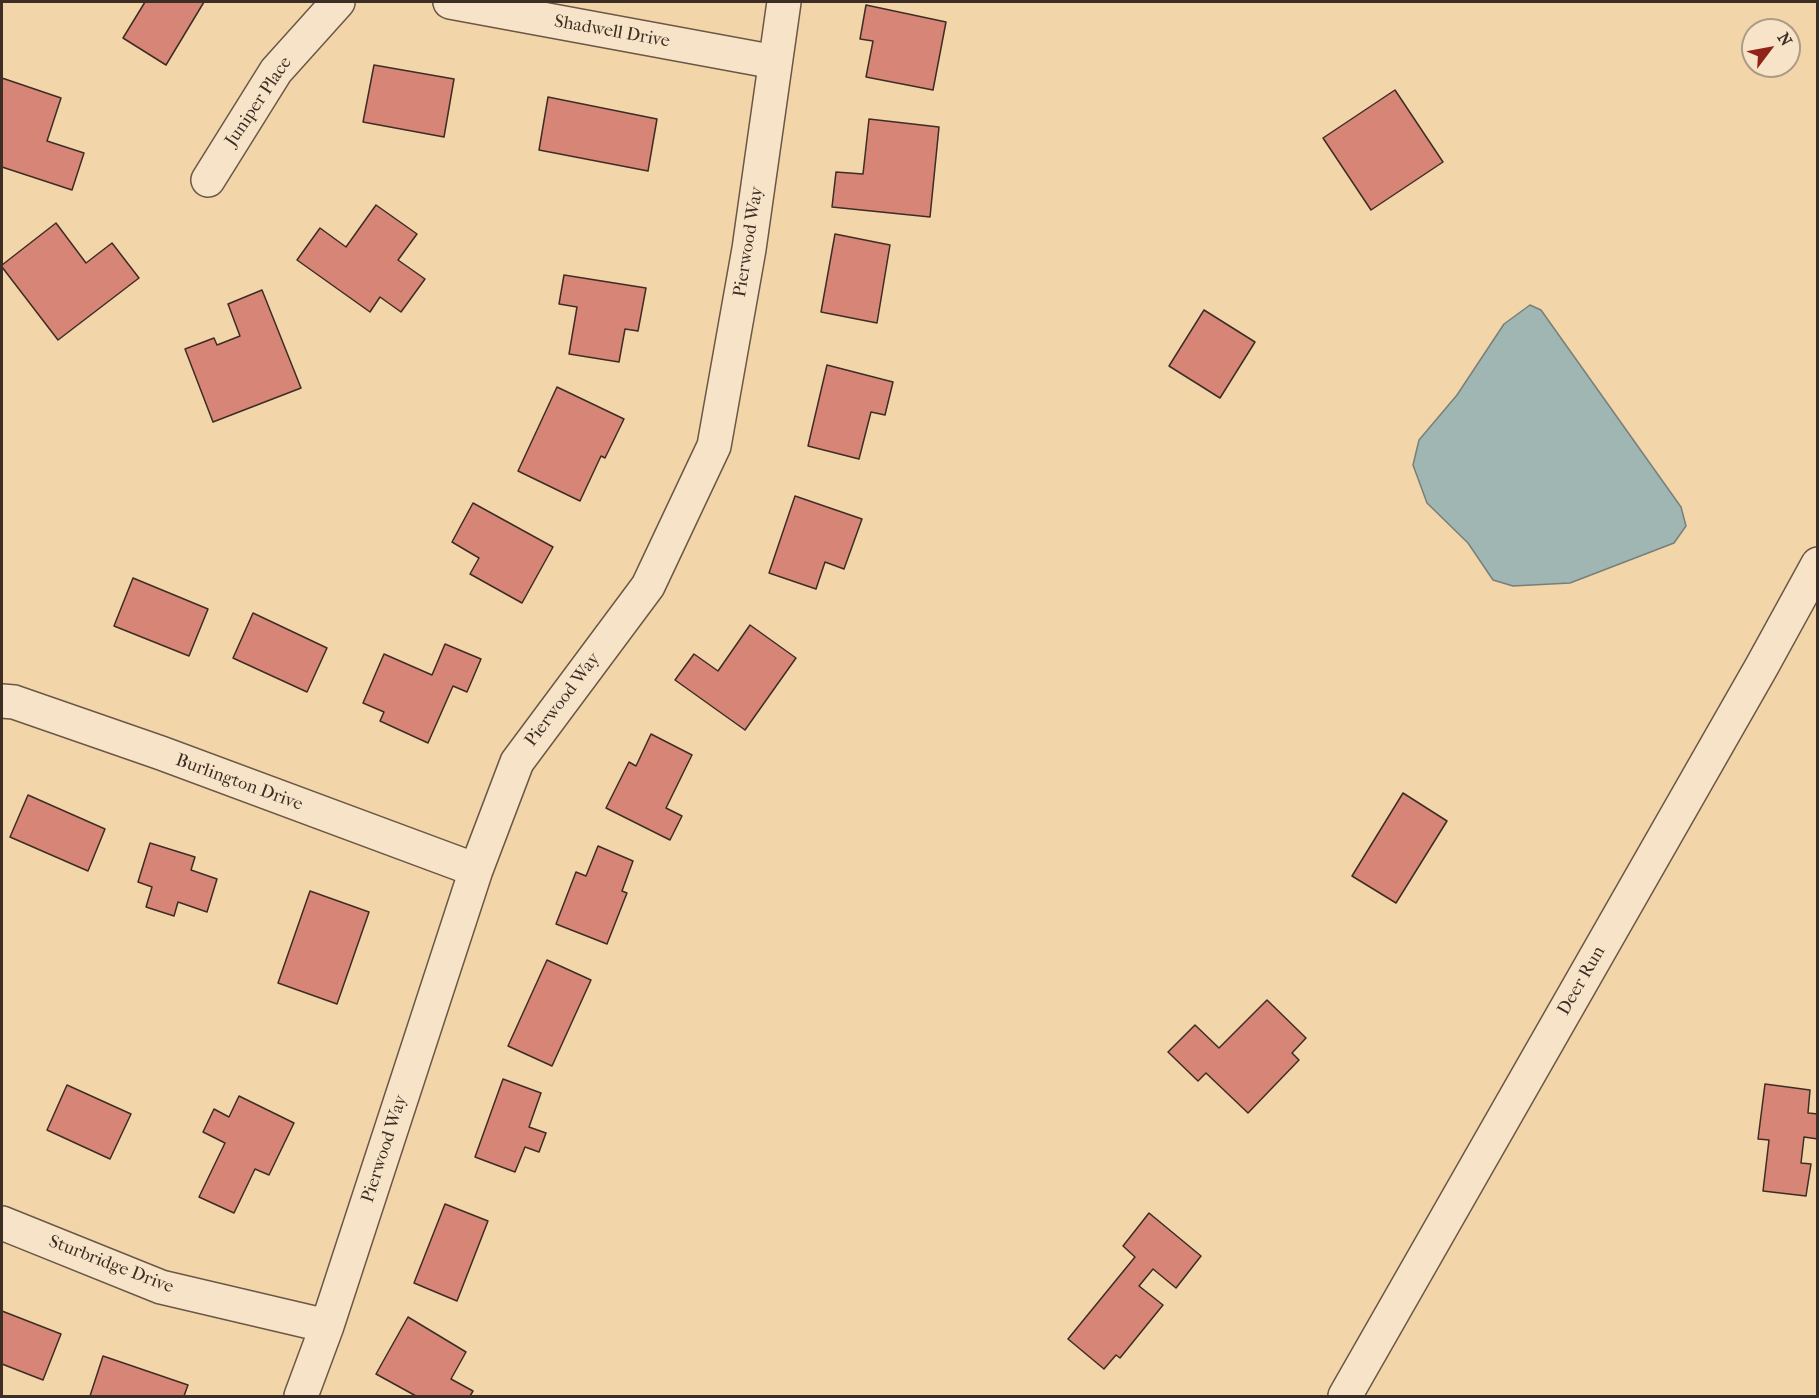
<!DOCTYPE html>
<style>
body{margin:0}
#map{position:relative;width:1819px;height:1398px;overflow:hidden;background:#f3d5aa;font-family:"IM FELL French Canon",serif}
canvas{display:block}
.frame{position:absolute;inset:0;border:3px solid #3c2d25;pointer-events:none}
.north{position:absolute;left:1741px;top:18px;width:60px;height:60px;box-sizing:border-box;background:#f7e4c8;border:2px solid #ac9b87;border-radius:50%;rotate:58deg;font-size:16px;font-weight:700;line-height:24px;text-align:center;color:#3c2d25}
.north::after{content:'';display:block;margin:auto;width:21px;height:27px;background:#8f2418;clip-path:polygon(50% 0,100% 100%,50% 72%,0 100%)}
</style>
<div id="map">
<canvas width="1819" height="1398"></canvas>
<div class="frame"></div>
<div class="north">N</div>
</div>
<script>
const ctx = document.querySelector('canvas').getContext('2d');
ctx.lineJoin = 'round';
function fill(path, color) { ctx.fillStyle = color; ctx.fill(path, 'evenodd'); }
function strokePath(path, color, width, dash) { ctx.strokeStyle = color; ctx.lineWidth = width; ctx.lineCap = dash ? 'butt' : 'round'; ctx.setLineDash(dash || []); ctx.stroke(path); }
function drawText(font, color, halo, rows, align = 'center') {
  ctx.font = font + ' "IM FELL French Canon",serif'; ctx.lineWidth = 5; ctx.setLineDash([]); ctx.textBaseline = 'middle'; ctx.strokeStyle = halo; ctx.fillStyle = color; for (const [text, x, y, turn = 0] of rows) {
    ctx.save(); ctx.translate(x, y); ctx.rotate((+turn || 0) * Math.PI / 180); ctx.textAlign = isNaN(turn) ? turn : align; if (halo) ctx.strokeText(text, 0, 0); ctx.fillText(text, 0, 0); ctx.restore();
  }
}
const water = new Path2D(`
 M1530,305L1541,310L1681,507L1686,526L1674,543L1570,583L1513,586L1493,580L1468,543L1427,503L1413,465L1419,440L1457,395L1504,324Z`);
const building = new Path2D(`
 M145,2H204L166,65L123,38Z
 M866,5L946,22L933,90L866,77L873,41L860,39Z
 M374,65L454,79L444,137L363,122Z
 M2,78L61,98L47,141L84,153L72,190L2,167Z
 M1395,90L1443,162L1371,210L1323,138Z
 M548,97L657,119L648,171L539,150Z
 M869,119L939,127L930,217L832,207L836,172L863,174Z
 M376,205L417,234L398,260L425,279L401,312L380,297L370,312L297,260L320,228L346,247Z
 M56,223L86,263L112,243L139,278L58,340L2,267V265Z
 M835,234L890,245L877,323L821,312Z
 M564,275L646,288L638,331L625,329L619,362L569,354L577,307L559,304Z
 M262,290L301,388L213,422L185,349L214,338L217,345L240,336L228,304Z
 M1204,310L1255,342L1220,398L1169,366Z
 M827,365L893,382L885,415L871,412L859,459L808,446Z
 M557,387L624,419L605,458L601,456L580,501L518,471Z
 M795,496L862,519L844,569L825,562L816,589L769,573Z
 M473,503L553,547L522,603L470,574L479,558L452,542Z
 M133,578L208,609L189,656L114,626Z
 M253,613L327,648L307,692L233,658Z
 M750,625L796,658L745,730L675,680L694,654L718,671Z
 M445,644L481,659L467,692L453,686L428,743L380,721L384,712L363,703L384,654L432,675Z
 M651,734L692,755L666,808L682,816L670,840L606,808L629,762L636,766Z
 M1403,793L1447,821L1396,903L1352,876Z
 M28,795L105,829L88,871L10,837Z
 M150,843L195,857L191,870L217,879L207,912L178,902L174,916L146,907L152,887L138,882Z
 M598,846L633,861L622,891L627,893L607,944L556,924L576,872L586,876Z
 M310,891L369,912L337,1004L278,983Z
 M547,960L591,980L552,1066L508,1046Z
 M1267,1000L1306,1038L1292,1053L1299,1060L1248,1113L1206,1073L1198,1081L1168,1052L1195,1025L1219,1048Z
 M503,1079L541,1093L529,1127L546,1133L539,1152L525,1147L515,1172L475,1157Z
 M1765,1084L1810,1090L1808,1113L1818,1114V1139L1804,1137L1801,1163L1811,1164L1806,1196L1763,1191L1769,1140L1758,1139Z
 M67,1085L131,1114L110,1159L47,1130Z
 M239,1096L294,1123L269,1175L255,1169L234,1213L199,1197L225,1143L203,1132L214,1109L229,1117Z
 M445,1204L488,1221L457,1301L414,1283Z
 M1149,1213L1201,1256L1176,1288L1153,1269L1139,1286L1163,1305L1120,1358L1116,1355L1104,1369L1068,1339L1135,1257L1123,1246Z
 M2,1311L61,1334L43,1380L2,1364Z
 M408,1317L466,1352L451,1379L473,1391L470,1396H416L376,1374Z
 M103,1356L188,1385L184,1396H90Z`);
const street = new Path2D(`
 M450,2L775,62
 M208,180L276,71L338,2
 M2,701L14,702L161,753L476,870
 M2,1223L161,1287L327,1326
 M301,1396L327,1326L476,870L517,762L648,586L714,446L749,249L784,2
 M1345,1396L1762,666L1818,564`);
const streetNames = [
 ["Shadwell Drive",612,32,10],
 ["Juniper Place",259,102,-56],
 ["Pierwood Way",749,242,-81],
 ["Pierwood Way",563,700,-53],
 ["Burlington Drive",239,783,20],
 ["Deer Run",1582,981,-60],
 ["Pierwood Way",385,1149,-72],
 ["Sturbridge Drive",111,1265,21]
];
fill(water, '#9fb6b3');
strokePath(water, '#777f7a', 1.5);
fill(building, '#d68576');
strokePath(building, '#3c2d25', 1.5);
strokePath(street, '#6a5746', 36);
strokePath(street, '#f7e4c8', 33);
drawText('18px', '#3c2d25', '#f7e4c8', streetNames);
</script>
